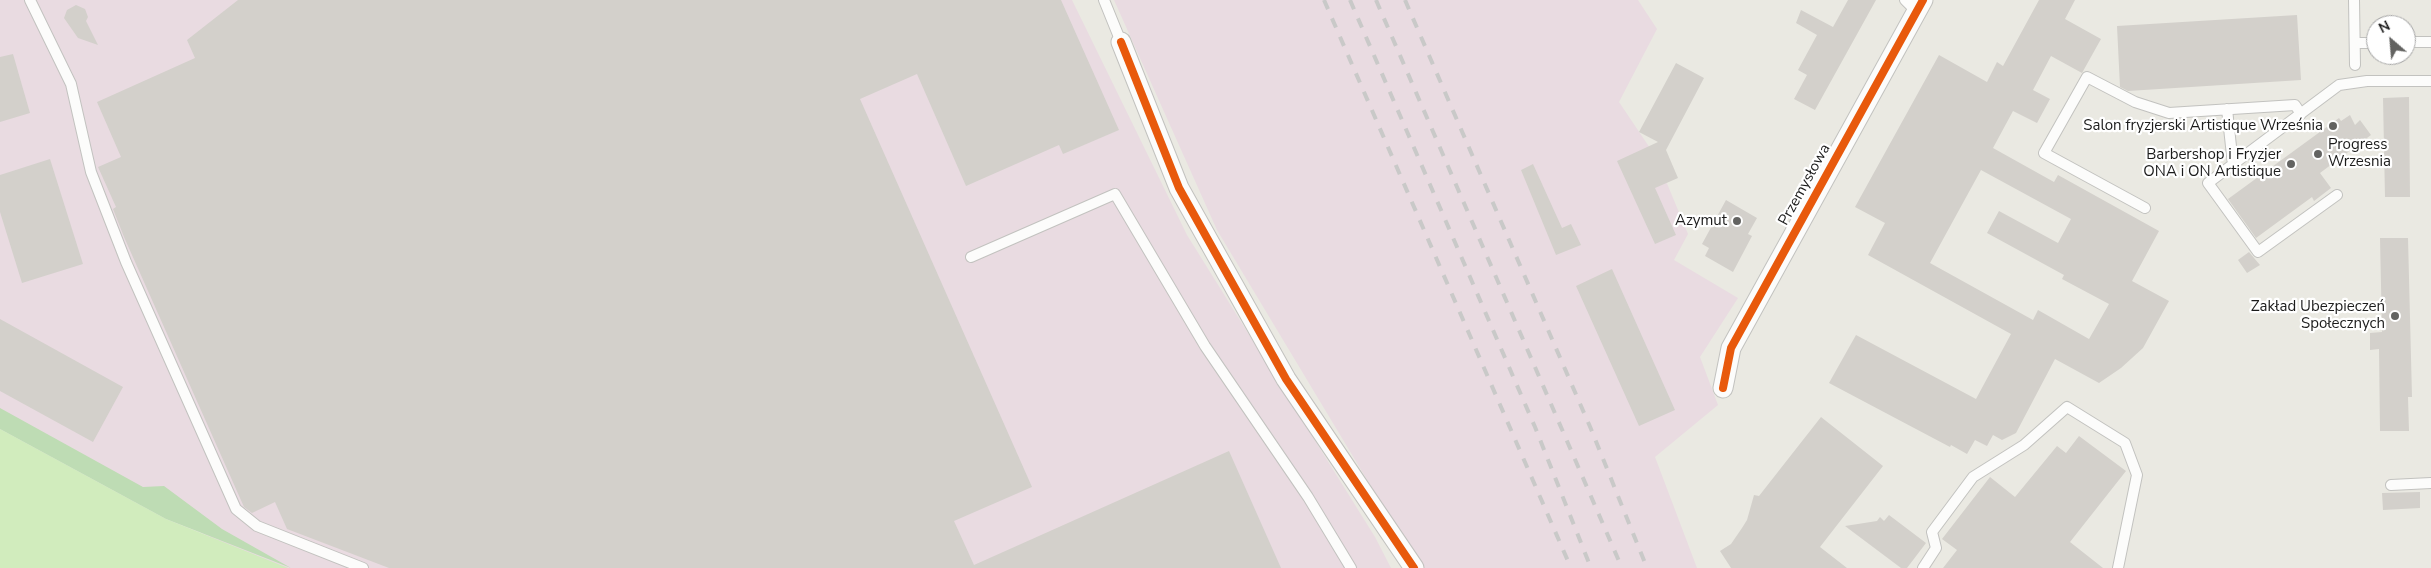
<!DOCTYPE html>
<meta charset="utf-8">
<style>
body{margin:0}
#map{position:relative;width:2431px;height:568px;overflow:hidden;background:#eae9e2;font-family:"Nunito Sans",sans-serif}
canvas{display:block}
.north{position:absolute;left:2366px;top:15px;width:50px;height:50px;box-sizing:border-box;background:#fff;border:1px solid #a4a4a4;border-radius:50%;rotate:333deg;font-size:14px;font-weight:700;line-height:20px;text-align:center;color:#1b1b1b}
.north::after{content:'';display:block;margin:auto;width:18px;height:22px;background:#636361;clip-path:polygon(50% 0,100% 100%,50% 72%,0 100%)}
</style>
<div id="map">
<canvas width="2431" height="568"></canvas>
<div class="north">N</div>
</div>
<script>
const ctx = document.querySelector('canvas').getContext('2d');
ctx.lineJoin = 'round';
function fill(path, color) { ctx.fillStyle = color; ctx.fill(path, 'evenodd'); }
function strokePath(path, color, width, dash) { ctx.strokeStyle = color; ctx.lineWidth = width; ctx.lineCap = dash ? 'butt' : 'round'; ctx.setLineDash(dash || []); ctx.stroke(path); }
function drawText(font, color, halo, rows, align = 'center') {
  ctx.font = font + ' "Nunito Sans",sans-serif'; ctx.lineWidth = 4.5; ctx.setLineDash([]); ctx.textBaseline = 'middle'; ctx.strokeStyle = halo; ctx.fillStyle = color; for (const [text, x, y, turn = 0] of rows) {
    ctx.save(); ctx.translate(x, y); ctx.rotate((+turn || 0) * Math.PI / 180); ctx.textAlign = isNaN(turn) ? turn : align; if (halo) ctx.strokeText(text, 0, 0); ctx.fillText(text, 0, 0); ctx.restore();
  }
}
const industrial = new Path2D(`
 M0,0H1072L1187,235L1375,537L1391,568H265L0,420Z
 M1114,0H1638L1657,29L1619,102L1656,157L1688,234L1674,260L1738,298L1700,357L1718,405L1655,457L1697,568H1420L1217,230Z`);
const grass = new Path2D(`
 M0,429L166,519L288,568H0Z`);
const forest = new Path2D(`
 M0,408L143,487L164,486L222,529L291,568L166,519L0,429Z`);
const building = new Path2D(`
 M238,0H1061L1119,130L1063,154L1059,145L966,186L917,74L860,99L1032,487L954,521L974,565L1229,451L1281,568H389L287,529L275,502L252,513L244,507L124,237L113,209L116,207L98,167L121,157L97,102L195,58L187,40Z
 M1848,0H1876L1815,110L1794,99L1807,75L1798,70L1817,35L1796,23L1801,10L1833,27Z
 M2039,0H2075L2065,19L2101,39L2082,73L2051,56L2033,90L2050,99L2037,123L2013,111L1993,148L2054,182L2058,175L2159,231L2132,281L2169,301L2143,348L2121,368L2099,383L2055,359L2016,433L2002,440L1993,435L1987,446L1975,440L1967,454L1951,445L1950,447L1829,383L1856,335L1976,399L2011,334L1868,255L1885,223L1855,207L1939,55L1987,82L1997,62L2003,66ZM1981,170L2071,219L2058,243L1999,211L1987,233L2064,275L2062,279L2109,304L2089,339L2038,310L2033,320L1930,263Z
 M76,5L85,9L88,17L86,21L98,45L78,38L64,18L67,10Z
 M2297,15L2301,80L2128,91L2120,87L2117,26Z
 M13,54L30,113L0,122V57Z
 M1676,63L1704,78L1666,150L1678,178L1655,188L1676,235L1655,244L1617,161L1658,142L1639,132Z
 M2409,97L2410,197H2385L2383,98Z
 M2350,115L2355,125L2360,120L2371,135L2320,173L2331,188L2314,201L2312,197L2256,238L2228,199L2339,118L2341,121Z
 M50,159L83,264L22,283L0,212V175Z
 M1533,164L1562,228L1571,224L1581,245L1556,255L1521,170Z
 M1726,200L1757,218L1748,234L1752,236L1733,272L1705,256L1709,248L1702,244Z
 M2380,238H2408L2412,397H2408L2409,431H2380L2379,349L2370,350V333L2382,332Z
 M2249,252L2260,265L2247,273L2238,260Z
 M1612,269L1675,410L1639,426L1576,286Z
 M0,319L123,387L93,442L0,391Z
 M1821,417L1883,466L1820,547L1847,568H1731L1720,551L1731,544L1742,528L1747,520L1754,495L1759,496Z
 M2079,436L2126,471L2070,542L2103,568H1943L1957,550L1942,539L1990,477L2015,497L2057,446L2066,453Z
 M2420,492V508L2383,510L2382,493Z
 M1889,515L1926,543L1907,568H1901L1845,526L1877,521L1880,517L1884,521Z`);
const service = new Path2D(`
 M30,0L71,84L91,172L126,262L236,509L257,526L363,568
 M1104,0L1121,42
 M1905,0L1916,11
 M2354,0L2355,65
 M2406,42H2431
 M2355,43H2376
 M2227,109L2233,165
 M2337,195L2258,252L2208,183L2339,85L2367,81H2431
 M2145,208L2044,153L2087,77L2135,102L2169,113L2295,105L2301,114
 M971,257L1115,194L1205,346L1308,497L1351,568
 M2391,485L2431,483
 M1923,568L1936,548L1932,532L1973,477L2024,445L2067,407L2125,443L2137,475L2118,568`);
const minor = new Path2D(`
 M1121,42L1179,188L1286,379L1414,568
 M1723,388L1731,348L1923,0`);
const rail = new Path2D(`
 M1324,0L1571,568
 M1350,0L1535,427L1591,568
 M1376,0L1622,568
 M1405,0L1591,429L1647,568`);
const cycleway = new Path2D(`
 M1121,42L1179,188L1286,379L1414,568
 M1723,388L1731,348L1923,0`);
const markers = [
 [2333,126,5,"#636361"],
 [2318,154,5,"#636361"],
 [2291,164,5,"#636361"],
 [1737,221,5,"#636361"],
 [2395,316,5,"#636361"]
];
const poiNames = [
 ["Salon fryzjerski Artistique Września",2323,126],
 ["Progress",2328,145,"left"],
 ["Wrzesnia",2328,162,"left"],
 ["Barbershop i Fryzjer",2281,155],
 ["ONA i ON Artistique",2281,172],
 ["Azymut",1727,221],
 ["Zakład Ubezpieczeń",2385,307],
 ["Społecznych",2385,324]
];
const streetNames = [
 ["Przemysłowa",1805,185,-61]
];
fill(industrial, '#e9dbe1');
fill(grass, '#d1ecbd');
fill(forest, '#bedcb4');
fill(building, '#d3d0cb');
strokePath(service, '#c2c2bf', 12);
strokePath(minor, '#c2c2bf', 21);
strokePath(service, '#fcfcfb', 10);
strokePath(minor, '#fcfcfb', 19);
strokePath(rail, '#c9c9c8', 4, [10, 10]);
strokePath(cycleway, '#e8590c', 8);
for (const [x, y, r, color] of markers) { const dot = new Path2D(); dot.arc(x, y, r, 0, 2 * Math.PI); ctx.fillStyle = color; ctx.fill(dot); strokePath(dot, '#fff', 2); }
drawText('15px', '#1b1b1b', '#fff', poiNames, 'right');
drawText('15px', '#1b1b1b', '#fff', streetNames);
</script>
